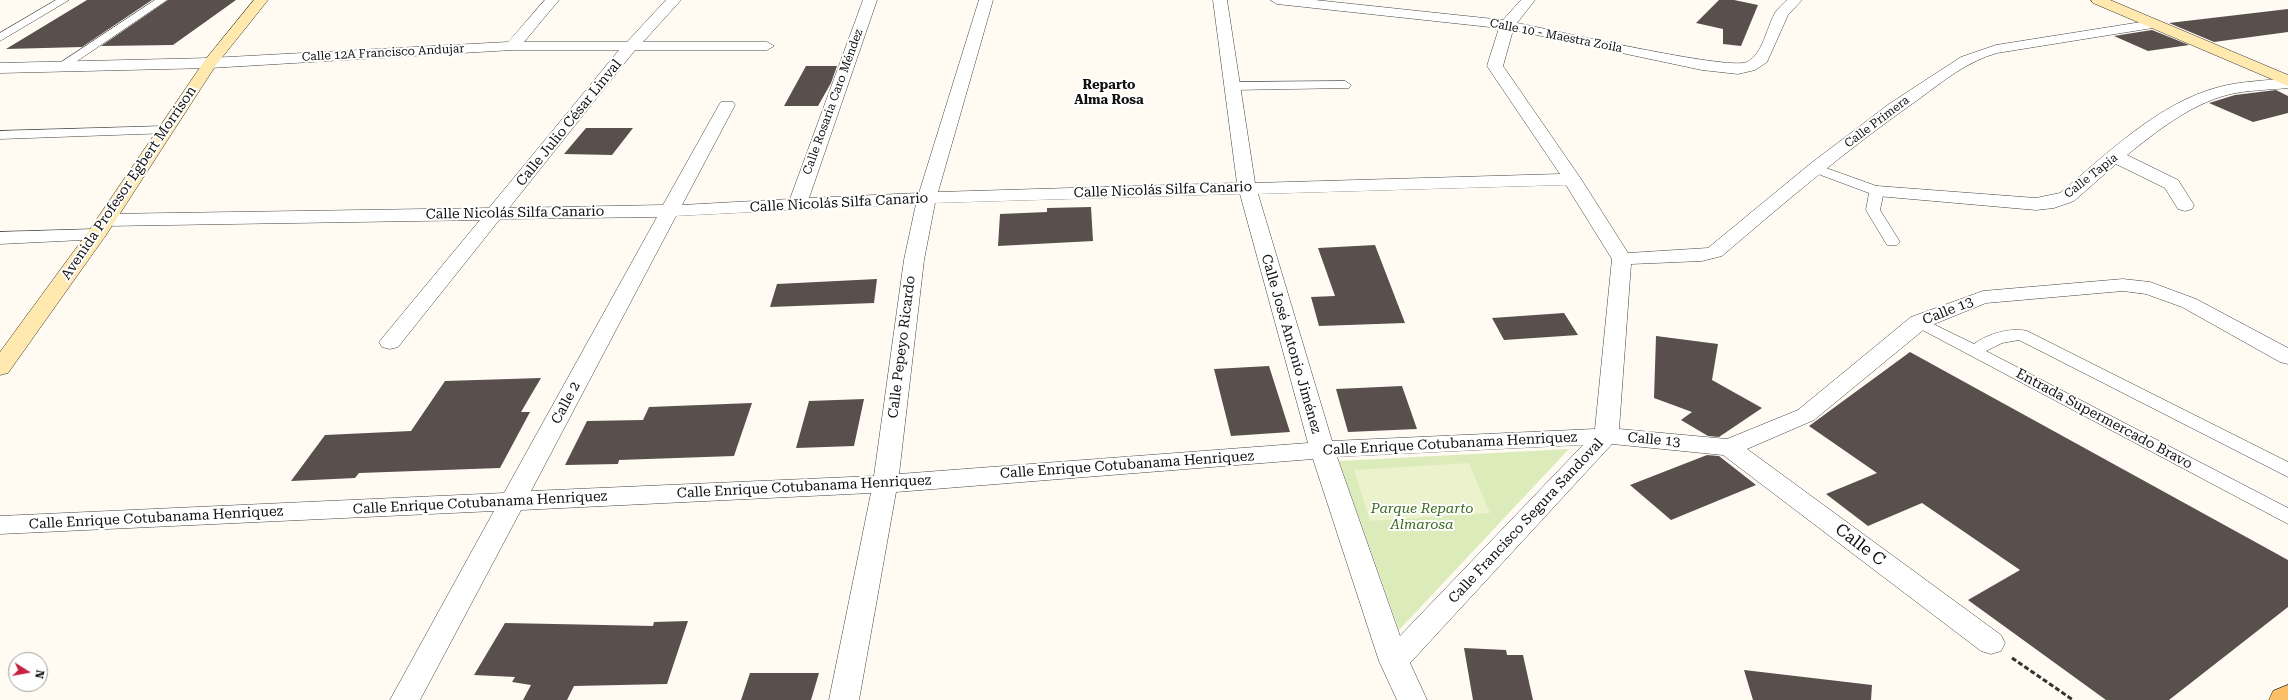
<!DOCTYPE html>
<meta charset="utf-8">
<style>
body{margin:0}
#map{position:relative;width:2288px;height:700px;overflow:hidden;background:#fffbf3;font-family:"Roboto Serif",serif}
canvas{display:block}
.north{position:absolute;left:8px;top:652px;width:40px;height:40px;box-sizing:border-box;background:#fff;border:1px solid #9f9f9f;border-radius:50%;rotate:101deg;font-size:11px;font-weight:700;line-height:16px;text-align:center;color:#101010}
.north::after{content:'';display:block;margin:auto;width:14px;height:18px;background:#c52244;clip-path:polygon(50% 0,100% 100%,50% 72%,0 100%)}
</style>
<div id="map">
<canvas width="2288" height="700"></canvas>
<div class="north">N</div>
</div>
<script>
const ctx = document.querySelector('canvas').getContext('2d');
ctx.lineJoin = 'round';
function fill(path, color) { ctx.fillStyle = color; ctx.fill(path, 'evenodd'); }
function strokePath(path, color, width, dash) { ctx.strokeStyle = color; ctx.lineWidth = width; ctx.lineCap = dash ? 'butt' : 'round'; ctx.setLineDash(dash || []); ctx.stroke(path); }
function drawText(font, color, halo, rows, align = 'center') {
  ctx.font = font + ' "Roboto Serif",serif'; ctx.lineWidth = 4; ctx.setLineDash([]); ctx.textBaseline = 'middle'; ctx.strokeStyle = halo; ctx.fillStyle = color; for (const [text, x, y, turn = 0] of rows) {
    ctx.save(); ctx.translate(x, y); ctx.rotate((+turn || 0) * Math.PI / 180); ctx.textAlign = isNaN(turn) ? turn : align; if (halo) ctx.strokeText(text, 0, 0); ctx.fillText(text, 0, 0); ctx.restore();
  }
}
const green = new Path2D(`
 M1569,449L1399,630L1339,461Z`);
const pitch = new Path2D(`
 M1469,463L1490,513L1370,521L1354,470Z`);
const building = new Path2D(`
 M87,0H152L82,47L6,49Z
 M168,0H236L173,45L101,46Z
 M1719,0H1734L1758,5L1741,46L1723,44V29L1696,23Z
 M2288,9V32L2214,42L2169,23Z
 M2152,30L2189,45L2148,51L2114,36Z
 M806,66H837L831,83L818,106H784Z
 M2276,90L2288,96V113L2253,122L2209,103L2235,95Z
 M586,128H633L612,155L564,154Z
 M1091,207L1093,241L998,246L1000,214L1047,212V208Z
 M1375,245L1405,323L1319,326L1311,297L1335,296L1318,248Z
 M877,279L874,303L770,307L777,284Z
 M1564,313L1578,335L1504,340L1492,318Z
 M1656,336L1718,344L1712,380L1762,408L1719,437L1708,436L1681,420L1692,412L1654,398Z
 M1910,352L2288,560V607L2169,700H2106L1968,600L2020,570L1922,503L1868,526L1826,494L1877,473L1809,426Z
 M1269,366L1290,432L1231,436L1214,369Z
 M541,378L521,412H530L500,468L359,473L355,478L291,481L325,435L411,431L445,381Z
 M1402,386L1417,429L1348,432L1336,389Z
 M864,399L854,446L796,448L809,401Z
 M752,403L734,456L619,460L618,464L565,465L587,421L643,420L649,407Z
 M1707,455L1719,456L1756,485L1671,520L1630,485Z
 M688,621L667,684L574,686L567,700H523L531,685L512,682L515,677L474,675L505,623L653,626L654,622Z
 M1464,648L1506,650L1507,655H1523L1533,700H1473Z
 M1744,670L1872,685L1871,700H1753Z
 M750,673H819L811,700H741Z`);
const path = new Path2D(`
 M2012,658L2073,700`);
const lane = new Path2D(`
 M56,0H69L0,41V33Z
 M155,0H167L64,70H56L54,67Z
 M1345,81L1351,85L1349,88L1232,90L1226,86L1232,82Z
 M165,126L170,127L171,130L170,133L0,139V131Z
 M1815,164L1882,188L1884,191L1880,210L1900,242L1897,245H1887L1866,210L1869,193L1810,171L1808,168L1810,165Z
 M1919,317L1974,344C1987,334 2011,327 2027,331L2288,462V477L2019,340L2002,343L1986,351L2288,508V524L1913,325L1911,322L1913,319Z`);
const street = new Path2D(`
 M545,0H559L524,42H627L666,0H681L643,42H767L774,46L767,50H635L509,208L663,205L719,105L721,102H733L735,105L682,205L790,199L863,0H877L809,198L919,193L979,0H993L938,192L1237,183L1213,0H1227L1255,183L1560,174L1487,66L1499,28L1277,4L1270,0H1315L1503,20L1521,0H1535L1517,23C1548,29 1729,71 1747,62C1763,54 1766,29 1775,13C1778,8 1783,4 1787,0H1802L1788,15L1767,62L1755,70L1738,74L1702,70L1513,30L1503,66L1581,179L1628,253L1708,248L1810,164L1889,104L1961,57L1996,45L2154,20L2159,21L2161,24L2159,27L1997,53C1968,61 1943,81 1919,99C1850,147 1786,201 1722,256L1702,261L1631,264L1619,429L1727,439L1798,410L1911,317L1983,291L2123,279L2150,282L2196,299L2288,348V364L2280,362L2182,307L2146,294L2123,291L1986,303L1927,327L1814,420L1747,449L2001,635L2005,643L2001,651L1991,654L1981,651L1723,455L1612,444L1410,663L1427,700H1397L1379,661L1313,459L896,492L859,700H829L871,493L521,510L420,700H390L494,511L0,534V516L504,493L657,217L500,219L398,347L390,349L382,347L379,342L480,220L106,226L99,224L97,220L99,216L106,214L489,208L619,50H512L210,68L0,73V63L210,58L508,42ZM1566,185L1612,259L1595,429L1332,441L1258,194ZM1240,194L1308,443L899,474L924,260L935,203ZM916,204L904,260L874,476L531,491L676,216ZM1583,445L1400,636L1337,457Z
 M2288,78V88C2268,90 2246,90 2227,95C2189,105 2156,132 2127,155L2178,180L2194,205L2192,209L2185,211L2178,209L2165,188L2116,164L2074,201L2054,208L2036,210L1877,196L1871,195L1868,191L1871,187L1877,186L2036,198L2060,193C2107,154 2158,103 2219,87C2241,81 2265,81 2288,78Z
 M96,229L103,231L106,235L103,239L0,244V232Z`);
const secondary = new Path2D(`
 M254,0H268L216,65L106,235L8,373L0,375V352L88,232L205,60Z
 M2091,0H2110L2288,75V86L2093,3Z`);
const primary = new Path2D(`
 M2288,685V700H2269L2273,691Z`);
const farStreetnames = [
 ["Calle 10 - Maestra Zoila",1556,36,11],
 ["Calle 12A Francisco Andujar",383,53,-3],
 ["Calle Rosaria Caro Méndez",833,102,-70],
 ["Calle Primera",1877,122,-37],
 ["Calle Tapia",2091,176,-38]
];
const farNeighbourhoodnames = [
 ["Reparto",1109,85],
 ["Alma Rosa",1109,100]
];
const streetNames = [
 ["Calle Julio César Linval",569,123,-51],
 ["Avenida Profesor Egbert Morrison",129,183,-56],
 ["Calle Nicolás Silfa Canario",1163,190,-2],
 ["Calle Nicolás Silfa Canario",839,203,-3],
 ["Calle Nicolás Silfa Canario",515,213,-1],
 ["Calle 13",1948,311,-22],
 ["Calle José Antonio Jiménez",1291,344,74],
 ["Calle Pepeyo Ricardo",902,347,-83],
 ["Calle 2",566,403,-62],
 ["Entrada Supermercado Bravo",2104,419,28],
 ["Calle 13",1654,440,5],
 ["Calle Enrique Cotubanama Henriquez",1450,444,-3],
 ["Calle Enrique Cotubanama Henriquez",1127,465,-4],
 ["Calle Enrique Cotubanama Henriquez",804,487,-3],
 ["Calle Enrique Cotubanama Henriquez",480,503,-3],
 ["Calle Enrique Cotubanama Henriquez",156,518,-3],
 ["Calle Francisco Segura Sandoval",1526,521,-47]
];
const parkNames = [
 ["Parque Reparto",1422,509],
 ["Almarosa",1422,525]
];
const nearStreetnames = [
 ["Calle C",1860,545,37]
];
fill(green, '#dcebba');
fill(pitch, '#ebf2cc');
fill(building, '#594f4c');
strokePath(lane, '#434343', 1);
strokePath(street, '#434343', 1);
strokePath(secondary, '#323232', 1);
strokePath(primary, '#212121', 1);
strokePath(path, '#323232', 3, [5, 2.5]);
fill(lane, '#fff');
fill(street, '#fff');
fill(secondary, '#ffe9ae');
fill(primary, '#fcbf66');
drawText('12px', '#101010', '#fff', farStreetnames);
drawText('bold 13px', '#101010', '#fff', farNeighbourhoodnames);
drawText('14px', '#101010', '#fff', streetNames);
drawText('italic 14px', '#3a6b1d', '#fff', parkNames);
drawText('17px', '#101010', '#fff', nearStreetnames);
</script>
